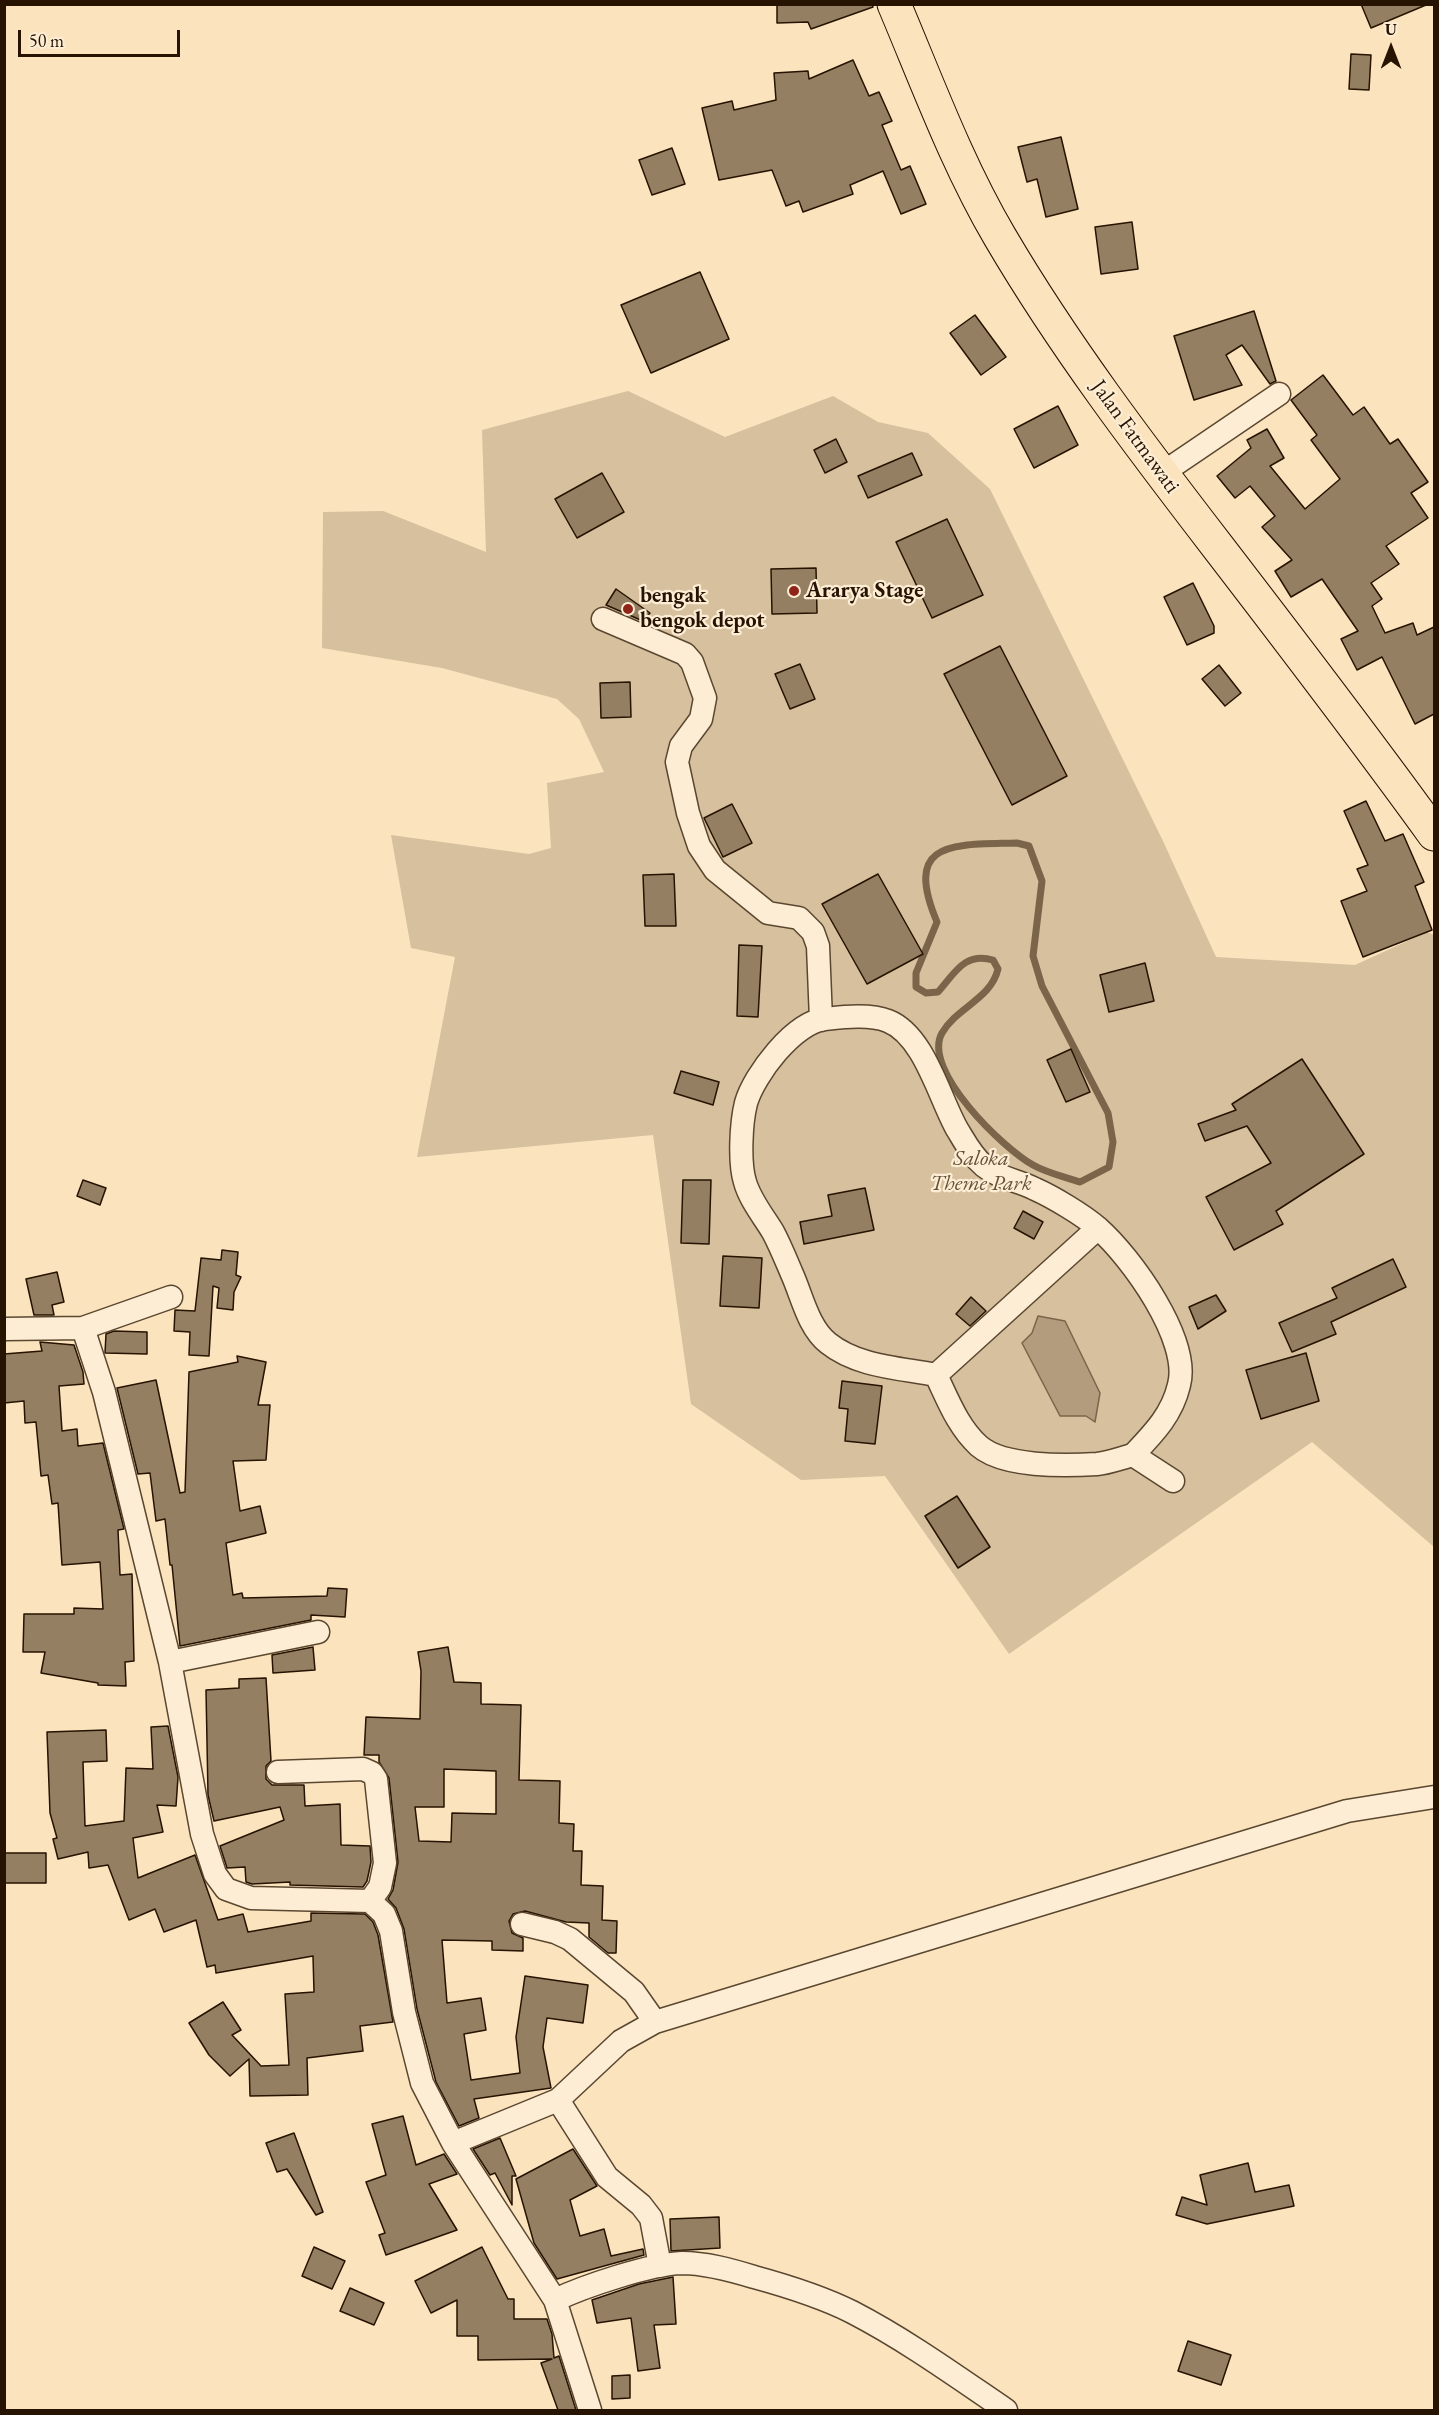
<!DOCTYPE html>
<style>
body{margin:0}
#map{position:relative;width:1439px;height:2415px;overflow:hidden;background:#fae3bd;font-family:"EB Garamond",serif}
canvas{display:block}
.frame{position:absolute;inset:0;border:6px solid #261301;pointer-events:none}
.north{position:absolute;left:1361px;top:18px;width:60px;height:60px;-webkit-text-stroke:4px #fcedd4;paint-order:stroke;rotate:0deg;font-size:16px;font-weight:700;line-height:24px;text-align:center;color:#261301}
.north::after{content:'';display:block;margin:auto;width:21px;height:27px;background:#261301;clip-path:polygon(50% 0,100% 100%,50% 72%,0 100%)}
.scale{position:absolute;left:18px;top:30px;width:162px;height:27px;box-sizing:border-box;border:3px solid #261301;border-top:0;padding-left:8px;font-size:18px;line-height:21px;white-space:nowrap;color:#261301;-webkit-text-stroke:4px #fcedd4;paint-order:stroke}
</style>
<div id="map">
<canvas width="1439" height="2415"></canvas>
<div class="frame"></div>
<div class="north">U</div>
<div class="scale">50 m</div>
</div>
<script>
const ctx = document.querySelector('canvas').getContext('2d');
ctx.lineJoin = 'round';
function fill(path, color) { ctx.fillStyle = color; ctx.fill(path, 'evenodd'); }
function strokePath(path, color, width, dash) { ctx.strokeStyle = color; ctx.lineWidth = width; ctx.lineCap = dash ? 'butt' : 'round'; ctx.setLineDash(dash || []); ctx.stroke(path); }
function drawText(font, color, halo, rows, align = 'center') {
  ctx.font = font + ' "EB Garamond",serif'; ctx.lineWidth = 4.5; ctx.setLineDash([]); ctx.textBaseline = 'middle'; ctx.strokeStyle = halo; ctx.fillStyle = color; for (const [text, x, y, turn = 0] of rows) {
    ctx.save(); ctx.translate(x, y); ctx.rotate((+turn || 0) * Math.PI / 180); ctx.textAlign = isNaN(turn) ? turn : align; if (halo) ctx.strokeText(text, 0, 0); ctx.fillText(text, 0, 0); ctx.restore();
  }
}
const green = new Path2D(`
 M628,391L725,437L833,396L878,422L928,433L990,489L1163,841L1216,957L1355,965L1427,932L1434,935V1547L1312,1442L1009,1654L885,1476L801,1480L691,1404L653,1135L417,1157L455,957L411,948L391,835L529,854L551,848L547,783L604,772L579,719L557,699L442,668L322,648L323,512L383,511L486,552L482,430Z`);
const water = new Path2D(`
 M1038,1316L1065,1321L1100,1393L1095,1422L1086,1416H1060L1022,1343L1032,1333Z`);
const stream = new Path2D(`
 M1017,843L1029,846L1042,881L1033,956L1042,986L1108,1113L1113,1142L1109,1167L1080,1182C1065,1177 1047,1173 1033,1165C1004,1149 921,1070 942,1033C957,1007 991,999 998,969L993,960C964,952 955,973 938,992L926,993L916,987V973L937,922C902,839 954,845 1017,843Z`);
const building = new Path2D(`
 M777,4H872L873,7L811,29L808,22L777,23Z
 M1361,4H1425L1426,5L1371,28Z
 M1351,54L1371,55L1369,90L1349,89Z
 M853,60L869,96L879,92L892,121L882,125L901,170L910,166L926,204L901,214L883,171L850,185L853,194L803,212L799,201L786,206L772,170L719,180L702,108L732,101L734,110L776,100L774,73L808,71L809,79Z
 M1061,137L1078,209L1046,217L1037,179L1027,182L1018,147Z
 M672,148L685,184L652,195L639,160Z
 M1132,222L1138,269L1101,274L1095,227Z
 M700,272L729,339L651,373L621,305Z
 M1254,311L1276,381L1270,384L1242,345L1226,355L1242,385L1194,400L1174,336Z
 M975,315L1006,357L981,375L950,333Z
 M1323,375L1353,415L1364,407L1390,444L1398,439L1428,482L1411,493L1428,518L1386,546L1399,564L1371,583L1382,599L1372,606L1385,633L1413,623L1417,635L1434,627V714L1415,724L1382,657L1357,670L1341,639L1358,631L1322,579L1291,597L1275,571L1292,560L1262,527L1275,516L1250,486L1235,498L1217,476L1251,448L1247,440L1267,429L1284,458L1270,466L1305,509L1340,479L1311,440L1317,435L1291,400Z
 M1058,406L1078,445L1034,468L1014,429Z
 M836,439L847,462L825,473L814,450Z
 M912,453L922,475L868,498L858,476Z
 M602,473L624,512L577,538L555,499Z
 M947,519L983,595L932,618L896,542Z
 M816,568L817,613L772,614L771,569Z
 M1193,583L1214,626V633L1187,645L1164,597Z
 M616,589L650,613L643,621L606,605Z
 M1000,646L1067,776L1012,805L944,674Z
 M800,664L815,699L790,709L775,674Z
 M1219,665L1241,693L1225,706L1202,679Z
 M630,682L631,717L601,718L600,683Z
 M1366,801L1385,841L1403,834L1424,882L1415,886L1432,930L1363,957L1341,901L1367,891L1357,869L1368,865L1344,811Z
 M732,804L752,843L723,857L704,818Z
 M674,874L676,926H645L643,875Z
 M878,874L923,954L867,984L822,904Z
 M739,945L762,946L758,1017L737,1016Z
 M1145,963L1154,1001L1109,1012L1100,975Z
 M1071,1049L1090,1092L1066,1102L1047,1060Z
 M1302,1059L1364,1154L1276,1211L1283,1224L1234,1250L1206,1197L1271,1163L1247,1126L1205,1141L1198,1124L1236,1110L1232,1104Z
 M681,1071L719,1082L713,1105L674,1093Z
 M83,1180L106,1188L100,1205L77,1196Z
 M683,1180H711L709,1244L681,1243Z
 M865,1188L874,1230L804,1244L800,1222L832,1216L828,1195Z
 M1023,1211L1043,1222L1034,1239L1014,1228Z
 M222,1250L238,1252L236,1275L241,1277L234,1292L233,1310L217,1308L219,1288L213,1286L209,1356L189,1355L190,1332L174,1331L175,1310L195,1311L201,1258L221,1260Z
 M723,1256L762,1258L759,1308L720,1306Z
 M1393,1259L1406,1287L1331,1322L1336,1334L1292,1352L1279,1323L1337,1298L1332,1288Z
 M57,1272L64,1302L52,1305L54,1315H34L26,1279Z
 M1216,1295L1226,1311L1198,1329L1189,1307Z
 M971,1297L986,1311L970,1326L956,1314Z
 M114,1331L147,1332V1354L105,1353L106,1334Z
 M40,1342L74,1345L83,1372L84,1384L59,1386L62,1431L77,1429L78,1446L103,1443L124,1529L118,1530L120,1575L132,1574L134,1661L125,1662L126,1686L98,1685V1683L41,1673L45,1652H23L24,1614H74V1608L103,1609L100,1562L62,1565L58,1503L52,1504L48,1475L41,1476L36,1422L25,1423L24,1401L4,1403V1354L42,1351Z
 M1306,1353L1319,1401L1261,1419L1246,1370Z
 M237,1356L266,1362L258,1405H270L266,1460L233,1461L240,1511L260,1506L266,1533L226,1543L233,1595L242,1593L243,1598L327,1596L328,1588L347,1589L345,1617L311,1615V1620L180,1646L172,1565H170L165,1519L156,1521L150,1473L138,1474L117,1388L156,1380L180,1493L185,1492L189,1372L238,1362Z
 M842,1381L882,1386L875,1444L845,1441L848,1409L839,1408Z
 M957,1496L990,1547L958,1568L925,1516Z
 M313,1647L315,1670L273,1673L272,1655Z
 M448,1647L454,1682L481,1683V1704L521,1705L519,1780L560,1781L559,1823L574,1824L573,1851H582L581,1885L603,1886L602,1920L617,1921L616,1953H608L589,1937V1923L566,1922L525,1911L513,1914L509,1921L512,1933L523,1938V1951L492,1950V1941L442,1940L447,2003L481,1998L486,2030L464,2034L471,2080L520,2073L516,2037L525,1976L588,1985L583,2023L547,2018L543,2047L551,2088L474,2099L479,2118L459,2126L436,2082L417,2009L404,1929L396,1908L388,1899L393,1890L398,1862L389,1778L379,1762V1755H364L366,1717L420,1719L421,1671L418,1652ZM444,1769L496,1771V1814L452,1813L451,1842L419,1841L415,1807H444Z
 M266,1678L271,1761L266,1766V1779L272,1785H304L305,1806L340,1804L341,1845L370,1846L371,1862L367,1881L363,1887L290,1885V1882L252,1884L246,1882L245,1867L227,1868L220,1846L284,1820L280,1807L214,1821L208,1795L206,1690L239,1688V1679Z
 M168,1726L178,1777L176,1806L157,1805L163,1832L133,1838L138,1878L195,1855L218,1920L243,1914L248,1932L311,1921V1913L365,1914L373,1922L378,1935L393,2022L360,2026L363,2051L307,2058L308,2095L250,2096L249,2059L230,2076L209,2055L189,2023L223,2002L241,2030L232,2035L261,2066L289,2065L285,1994L314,1992L313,1956L216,1973L215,1965L207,1967L196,1920L164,1932L155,1909L129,1920L108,1865L89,1868L88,1852L58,1859L53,1839L57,1838L50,1813L47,1732L106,1730L107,1761L83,1762L85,1826L124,1821L126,1768L153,1769L151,1727Z
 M4,1853H46V1883H4Z
 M403,2116L416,2165L444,2154L457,2174L429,2184L457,2230L386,2255L379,2235L385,2233L366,2182L386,2175L372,2124Z
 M294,2133L323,2212L316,2215L287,2169L277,2172L266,2143Z
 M500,2138L516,2176H512V2205L495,2173L490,2175L473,2149Z
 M573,2149L597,2186L570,2200L580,2236L604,2229L611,2256L643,2249L644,2255L557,2279L534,2243L516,2179Z
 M1248,2163L1255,2192L1289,2185L1294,2206L1207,2224L1176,2215L1182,2197L1207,2205L1200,2175Z
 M719,2217L720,2248L671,2251L670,2219Z
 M314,2247L345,2261L332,2289L302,2276Z
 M482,2247L508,2299H514V2319H547L552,2334L554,2358L559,2356L576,2410H558L541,2363L552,2359L478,2360V2336H457V2300L431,2313L415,2281Z
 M673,2277L676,2324L654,2325L660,2368L638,2371L631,2318L597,2323L592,2300L639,2284Z
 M350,2288L384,2303L374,2325L340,2311Z
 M1188,2341L1231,2355L1221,2385L1178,2371Z
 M630,2375V2398L612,2399V2376Z`);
const street = new Path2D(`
 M1161,474L1279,394
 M603,619L685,654L692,662L705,698L701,719L681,746L677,762L688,813L699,846L715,870L768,913L799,918L813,932L818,946L821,1020
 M1098,1228L936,1375C948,1400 958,1427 979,1446C1003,1467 1065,1466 1097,1464C1108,1463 1121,1458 1133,1455L1173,1481
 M83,1328L171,1297
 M4,1329L83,1328L104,1392L170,1662L202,1834L215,1874L226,1889L251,1898L370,1901L384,1914L391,1931L404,2012L422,2083L453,2143L555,2300C585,2286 650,2264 682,2263C706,2263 731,2270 754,2277C787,2286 822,2297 852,2312C906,2340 956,2376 1006,2410
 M936,1375C900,1368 858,1367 828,1343C808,1327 802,1296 792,1274C786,1260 780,1245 773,1232C764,1217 750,1200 745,1182C739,1163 741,1123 746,1103C754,1075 794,1022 825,1019C844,1017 870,1014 888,1021C924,1035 939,1097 957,1129C965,1142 972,1156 984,1166C1000,1179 1018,1180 1035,1189C1053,1197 1083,1215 1098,1228C1131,1257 1191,1340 1179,1385C1172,1415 1153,1434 1133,1455
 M170,1662L318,1632
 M278,1772L363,1769L372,1773L376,1779L385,1863L380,1887L370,1901
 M522,1924L555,1932L570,1939L634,1992L655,2022
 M558,2100L607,2177L641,2205L651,2218L660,2266
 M453,2143L558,2100L621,2041L655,2022L1347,1811L1434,1797
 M555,2300L590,2410`);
const highway = new Path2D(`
 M894,4C927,82 957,164 1000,237C1064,346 1141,447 1218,547C1291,642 1364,737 1434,834`);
const markers = [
 [794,591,6,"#8f2418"],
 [628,609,6,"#8f2418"]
];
const streetNames = [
 ["Jalan Fatmawati",1135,437,54]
];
const poiNames = [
 ["Ararya Stage",806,591],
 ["bengak",640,596],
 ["bengok depot",640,621]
];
const parkNames = [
 ["Saloka",981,1159],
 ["Theme Park",981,1184]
];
fill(green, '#d6c09d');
fill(water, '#b29c7d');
strokePath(water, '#7a654b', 1.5);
strokePath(stream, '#7a654b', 7);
fill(building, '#947f63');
strokePath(building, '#261301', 1.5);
strokePath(street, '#5b4730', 25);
strokePath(highway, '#261301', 35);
strokePath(street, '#fcedd4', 22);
strokePath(highway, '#fae3bd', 33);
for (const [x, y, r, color] of markers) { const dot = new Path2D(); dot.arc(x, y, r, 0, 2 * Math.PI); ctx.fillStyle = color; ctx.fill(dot); strokePath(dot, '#fcedd4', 2); }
drawText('22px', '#261301', '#fcedd4', streetNames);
drawText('bold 22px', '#261301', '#fcedd4', poiNames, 'left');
drawText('italic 22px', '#645038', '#fcedd4', parkNames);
</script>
